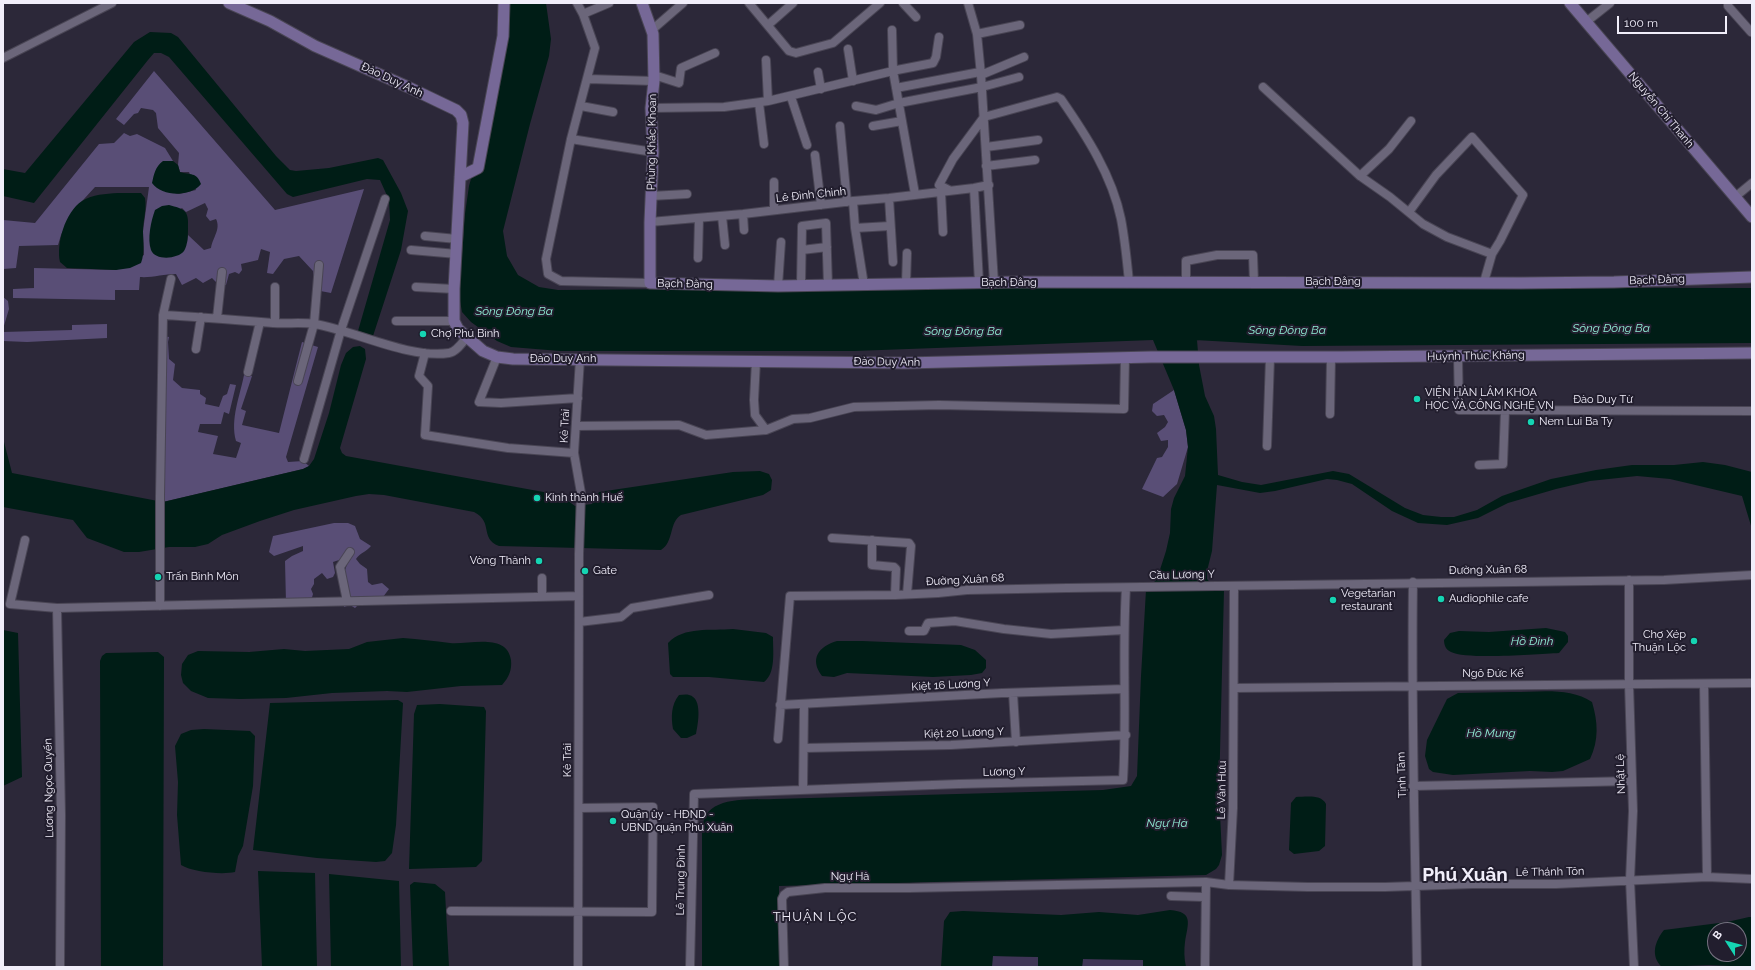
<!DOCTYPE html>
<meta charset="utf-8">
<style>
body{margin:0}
#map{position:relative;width:1755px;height:970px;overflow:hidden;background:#2c2839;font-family:Raleway,sans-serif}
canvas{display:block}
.frame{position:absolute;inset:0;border:4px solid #f1eefa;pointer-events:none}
.north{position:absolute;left:1707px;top:922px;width:40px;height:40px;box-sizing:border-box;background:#221e2e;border:1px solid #757180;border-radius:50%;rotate:306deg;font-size:11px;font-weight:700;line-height:16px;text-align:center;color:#f1eefa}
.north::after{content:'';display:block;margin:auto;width:14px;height:18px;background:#15d5b3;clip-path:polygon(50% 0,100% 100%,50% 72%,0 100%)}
.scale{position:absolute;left:1617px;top:16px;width:110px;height:18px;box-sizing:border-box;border:2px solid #f1eefa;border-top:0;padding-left:5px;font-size:12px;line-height:14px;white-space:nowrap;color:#f1eefa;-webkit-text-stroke:3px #221e2e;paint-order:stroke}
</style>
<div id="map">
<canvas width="1755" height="970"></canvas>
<div class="frame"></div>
<div class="north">B</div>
<div class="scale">100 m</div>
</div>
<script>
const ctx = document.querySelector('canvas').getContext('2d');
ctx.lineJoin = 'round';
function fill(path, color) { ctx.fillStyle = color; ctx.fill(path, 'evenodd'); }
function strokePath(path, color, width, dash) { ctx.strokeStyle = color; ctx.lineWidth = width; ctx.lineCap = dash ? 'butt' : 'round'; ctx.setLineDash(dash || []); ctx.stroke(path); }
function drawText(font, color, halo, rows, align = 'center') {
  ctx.font = font + ' Raleway,sans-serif'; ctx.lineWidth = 4; ctx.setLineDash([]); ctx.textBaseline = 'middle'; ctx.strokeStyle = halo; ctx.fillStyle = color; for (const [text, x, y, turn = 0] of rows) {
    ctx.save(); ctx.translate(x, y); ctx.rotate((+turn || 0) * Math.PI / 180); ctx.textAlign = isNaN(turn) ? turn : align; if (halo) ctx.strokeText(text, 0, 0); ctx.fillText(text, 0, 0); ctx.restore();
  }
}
const green = new Path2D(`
 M992,956L1038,957V967H992Z
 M1083,959L1143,960V967H1082Z`);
const forest = new Path2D(`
 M154,71L275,210L364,189L331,293L315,290L313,271L299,256L284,259L273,274L267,273L270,252L261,249L258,260L241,264L242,270L239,274L235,272L229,274L226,285L218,284L212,278L203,283L196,278L182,285L176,274C164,274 151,278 140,277L139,290H115V300L13,298V289L34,288V268L116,270L144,255L143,231L149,187H95L73,211L61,235L58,245L19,246L16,268L3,269V220L35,223L99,144L114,143L124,133L130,136L137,134L165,148L173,161H163L162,190L179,194L196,190L189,172H180L178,165L179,153L158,128L156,113L153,110L141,108L138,113L134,114L124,125L116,119ZM205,203L208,209L206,216L210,221L216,219C221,229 213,237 211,248L204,250L188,235L187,243L151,250V226L182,208L186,212Z
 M3,297L8,301L9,309L3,329Z
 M107,324V338L27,342L3,341V332L72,330V325Z
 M164,336L169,337L168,342L169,359L175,364L173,380L182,388L200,390V394L206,398L205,404L219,407L223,396L227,394L230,384L236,385L229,414L224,412L221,424H200L198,432L218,436L213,454L236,458L241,443L236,441C230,419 240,396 244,375L252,376L241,409L246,411L242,425L279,433L302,342L318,347L286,457L288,462L303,461L309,466L303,469L163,502Z
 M1174,390L1186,430L1188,447L1177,484L1163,497L1142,489L1157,458L1162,457L1168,447V440L1161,441L1157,433L1165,427L1168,422L1164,415L1157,416L1152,411L1153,404Z
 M334,523H348L355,526L360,539L371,546C366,552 360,553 356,559L360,564L367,569L368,582L372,585L382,583L389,589L383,597L362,601L355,608L350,605L344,607L343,598L345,570L349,559L345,558L333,562L335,573L333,577L327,579L322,573L314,579V584L311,589L313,594L311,601L286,603L285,561L292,556L303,551V546L274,556L269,552L273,536Z`);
const water = new Path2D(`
 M506,3H546L551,39L549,56L530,124L503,231L507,256L518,275L539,287L558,290L937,287L1752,288V343L1302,346L1195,340H1197L1199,365L1205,396L1214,416L1216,429L1218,475L1242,482L1261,485L1333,471L1349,474L1405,508L1423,515L1441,517H1454L1477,510L1502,496L1551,479L1596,470L1632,465H1674L1703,462L1725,465L1752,472V529L1742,496L1670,479L1637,476L1590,481L1556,489L1508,503L1478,518L1447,525L1418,523L1392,511L1352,484L1337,480L1327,479L1275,491L1260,493L1217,485L1212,551L1207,571V579L1216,589L1224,590L1219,793L1222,855L1219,865L1216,869L1206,875L779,886V967H702V827C703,823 704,818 706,815C718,796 754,800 774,799L1103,790L1131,786L1137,776L1141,676L1146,590L1157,579L1166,551L1170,533L1171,509L1174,498L1185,476L1188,447L1186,430L1174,390L1153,340L854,351H560L511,347L497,341L471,322L462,312L459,295L465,214L469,186L490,111Z
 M150,32L171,33L178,37L276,156L290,170L296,171L329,168L378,158L383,160L401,193L408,211L401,250L373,336L358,331L390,220L389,200L380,180L367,179L293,197L287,194L169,57L161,53H154L148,60L34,203L3,196V169L25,173L134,42Z
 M163,161H173L178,165L180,172C190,175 197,172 201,184C191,197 162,197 152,183C154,174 155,167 163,161Z
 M118,193H141L145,198C147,210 143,220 143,232C143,243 145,252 141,263L130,268L116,270L67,268L60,262C56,244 65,212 82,201C93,194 105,194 118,193Z
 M169,205C184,209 189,210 188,227C188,234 188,245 184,251C178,259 155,261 151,250C147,239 151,221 155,210L162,206Z
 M360,346L365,349L366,359L340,448L342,453L346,456L560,495L575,506L592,504L599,492L733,472L760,471L769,474L772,480L771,490L763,495L681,515C669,522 674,542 661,550L499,546C479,538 494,522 474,512L384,495L369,494L356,496L294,510L260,521L222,535L208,544L195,547H169L139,552H124L87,538L73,520L3,507V438L12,473L163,502L303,469L309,466L314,459L329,413L341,365L346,353L353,347Z
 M1546,628L1565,632L1568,636V642L1559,653C1538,654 1467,660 1451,652C1446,650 1444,645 1444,640L1450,633L1459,631L1489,632Z
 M733,629L766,633L773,637C773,651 776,673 764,682L709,677H673L670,674L668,643C684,626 711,631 733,629Z
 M3,630L18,633L22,777L3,786Z
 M403,638C419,639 434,641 450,643C468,645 507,632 511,660C512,670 509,677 502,685L461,686L407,692L387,691L332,693L286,698L240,699L208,698L191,691L183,683L181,675L182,664L188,655L198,651L249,652L284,649L305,651L349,649L367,642Z
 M837,641H862L961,645L975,650L986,660V668L982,673L971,675L933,677L847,673L834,677L822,676C809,659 819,646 837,641Z
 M158,652L164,657L163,967H101L100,661L102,656L106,653Z
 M1513,692C1539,692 1570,687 1592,702C1598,722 1599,740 1590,759L1563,771L1552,772L1530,771L1453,775L1433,772L1429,769L1425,756L1427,740L1447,699L1458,693Z
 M679,695C682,695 686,694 689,695C703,698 698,724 696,734L687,738H681L673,729C671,717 671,705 679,695Z
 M398,700L403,703L396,825L392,853L385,861L376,862L317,858L253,850L270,703Z
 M440,704L484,707L486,711L482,861L476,867L409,869L414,714L417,705Z
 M204,729L250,731L255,736L253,786L243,846L238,856L235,872C222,875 192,872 181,865L177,815L178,782L175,746L181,734L191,730Z
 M1296,797C1306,797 1321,794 1326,804L1325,846L1319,851L1294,854L1289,850L1291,803Z
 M258,871L315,873L317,967H262Z
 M329,874L399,881L401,967H331Z
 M414,882L435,884L445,892L449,967H413L410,885Z
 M1170,910C1194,912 1188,923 1185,942C1184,950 1184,958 1186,967H1143V960L1083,959L1082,967H1038V957L993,956L992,967H941L944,921L950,912L963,911L1061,915L1099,912L1138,915Z
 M1749,917H1752V967L1709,965L1662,967C1650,956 1655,941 1664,930L1727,922ZM1715,930H1739V954H1715Z`);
const street = new Path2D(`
 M577,3L583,14L595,48L571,139L546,259L548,274L561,281L650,283
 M749,3L789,51L796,53L833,43L880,3
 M903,3L916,17
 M968,3L977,34L981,75L994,283
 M1728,3V6L1751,32
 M583,14L609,3
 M1586,22L1610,3
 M768,25L793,3
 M653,29L683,3
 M892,30L893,71L915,194
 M977,34L1020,25
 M848,49L853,81
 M3,58L112,3
 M766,60L768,101
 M818,72L821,89
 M654,75L679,83L681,68L715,53
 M981,75L1024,57
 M588,79L654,81
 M1263,87L1360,176L1390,197L1423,224L1447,237L1492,254
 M896,88L980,72
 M791,97L807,145
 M759,103L764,144
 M581,106L613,112
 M856,106L876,110L899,103L982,87L1019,77
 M651,108L724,107L768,101L897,70L933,63L936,57L939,37
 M840,126L847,202
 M873,126L902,121
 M571,139L653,152
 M986,147L1038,140
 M815,155L821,205
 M986,166L1035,160
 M1360,176L1389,149L1411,121
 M974,188L979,283
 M949,190L939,185L953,159L984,117L1057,97L1061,99C1086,135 1112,175 1121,219C1125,240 1127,261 1129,282
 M941,192L943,232
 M651,196L687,194
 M1735,197L1752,183
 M889,198L893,262
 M853,201L855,228L864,285
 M774,210V182
 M1409,212L1436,175L1472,137L1523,195L1500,241L1492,254L1484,282
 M743,214L744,230
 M722,216L725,245
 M650,222L743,214L853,201L889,198L974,188L989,185
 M855,228L890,226
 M425,236L457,239
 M411,250L457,254
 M802,250L827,247
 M698,258L699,218
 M1186,283V261L1217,255H1253L1254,283
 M906,284L907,253
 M801,285L802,226L826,223L828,286
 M778,286L781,242
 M275,287V323
 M416,287L454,289
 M163,315C199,317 236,320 273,323C287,324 301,322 315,324C355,331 409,359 449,353C456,352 462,343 467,337
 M217,318L222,272
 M396,321H454
 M196,349L201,317
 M425,353L419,376L428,386L425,435L508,448L574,453
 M497,357L479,402L501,403L578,398
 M1458,357L1459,410L1752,411
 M756,361L754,400L755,415L766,430
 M248,372L260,322
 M298,381L314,324L319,265
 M1330,414L1331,358
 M576,426L679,425L706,435L766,430L793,419L810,418L854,407L939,405L1124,409L1125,357
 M1267,446L1270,358
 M304,459L341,330L385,199
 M1479,465L1503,464L1505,411
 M832,538L909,543L911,546L907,594
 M25,540L10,604L57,608L579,596
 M872,540V565L894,567L896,569L895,595
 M542,578V597
 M1629,580V684L1633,811L1630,880L1634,967
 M1413,582C1411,711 1415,839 1417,967
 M347,601L340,567L350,552
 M160,606V496L163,315L171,279
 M57,608L61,815L60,967
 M579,622L621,617L632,608L709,595
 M909,631H924L928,623L955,621L1004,629L1051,634L1124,630
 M1704,684L1707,877
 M1234,688L1752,683
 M1013,693L1016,742
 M780,705L1002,693L1124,689
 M778,739L790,596L895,595L938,593L967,590L1067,588L1664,580L1752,575
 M804,748L951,745L1126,735
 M1413,786L1632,781
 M803,789L804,705
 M1229,885L1233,808L1234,586
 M1171,896L1204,897
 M451,911L652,912L653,807L579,808
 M578,967L579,554L581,493L574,453L580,359
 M690,967L694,794L959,784L1123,780C1127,716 1122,652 1126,588
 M784,967L782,899L784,895L788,892L825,888H909L1206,882L1229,885L1308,887H1385L1473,884H1556L1707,877L1752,879
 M1205,967L1206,882`);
const secondary = new Path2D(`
 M229,3L270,21L315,46L408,87L456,110L461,115L463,123L454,289V321L458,329L483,351L497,357L513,359L905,363L1151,357H1341L1752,353
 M642,3L653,34L654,81L651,108L653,152L650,222V283L778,286L1016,282L1521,283L1614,282L1752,277
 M1570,3L1752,217
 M460,177L478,168L503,36L504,3`);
const markers = [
 [423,334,4,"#15d5b3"],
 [1417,399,4,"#15d5b3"],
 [1531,422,4,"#15d5b3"],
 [537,498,4,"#15d5b3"],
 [539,561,4,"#15d5b3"],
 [585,571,4,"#15d5b3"],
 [158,577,4,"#15d5b3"],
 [1441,599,4,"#15d5b3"],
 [1333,600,4,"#15d5b3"],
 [1694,641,4,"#15d5b3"],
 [613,821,4,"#15d5b3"]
];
const streetNames = [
 ["Đào Duy Anh",392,80,25],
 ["Nguyễn Chí Thanh",1661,110,50],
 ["Phùng Khắc Khoan",652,142,-89],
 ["Lê Đình Chinh",811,195,-6],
 ["Bạch Đằng",1657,280,-2],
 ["Bạch Đằng",1333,282],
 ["Bạch Đằng",1009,283],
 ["Bạch Đằng",685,284,1],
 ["Huỳnh Thúc Kháng",1476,356,-1],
 ["Đào Duy Anh",563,359],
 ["Đào Duy Anh",887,362,1],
 ["Đào Duy Từ",1603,400],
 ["Kẻ Trài",565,426,-87],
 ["Đường Xuân 68",1488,570,-1],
 ["Cầu Lương Y",1182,575,-1],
 ["Đường Xuân 68",965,580,-3],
 ["Ngô Đức Kế",1493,674],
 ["Kiệt 16 Lương Y",951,685,-3],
 ["Kiệt 20 Lương Y",964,733,-2],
 ["Kẻ Trài",568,760,-90],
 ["Lương Y",1004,772,-1],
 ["Nhật Lệ",1621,774,-92],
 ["Tịnh Tâm",1402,775,-92],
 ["Lương Ngọc Quyến",49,788,-91],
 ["Lê Văn Hưu",1222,790,-89],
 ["Lê Thánh Tôn",1550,872,-1],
 ["Ngự Hà",850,877],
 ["Lê Trung Đình",681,880,-89]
];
const poiNames = [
 ["Chợ Phú Bình",431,334],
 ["VIỆN HÀN LÂM KHOA",1425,393],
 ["HỌC VÀ CÔNG NGHỆ VN",1425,406],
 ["Nem Lui Ba Ty",1539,422],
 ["Kinh thành Huế",545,498],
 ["Vòng Thành",531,561,"right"],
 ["Gate",593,571],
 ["Trấn Bình Môn",166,577],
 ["Vegetarian",1341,594],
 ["restaurant",1341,607],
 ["Audiophile cafe",1449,599],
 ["Chợ Xép",1686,635,"right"],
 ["Thuận Lộc",1686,648,"right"],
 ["Quận ủy - HĐND -",621,815],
 ["UBND quận Phú Xuân",621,828]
];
const waterNames = [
 ["Sông Đông Ba",514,311],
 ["Sông Đông Ba",1611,328],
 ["Sông Đông Ba",1287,330],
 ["Sông Đông Ba",963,331],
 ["Hồ Đình",1532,641],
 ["Hồ Mung",1491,733],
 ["Ngự Hà",1167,823]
];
const quarterNames = [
 ["THUẬN LỘC",815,917]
];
const townNames = [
 ["Phú Xuân",1465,875]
];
fill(green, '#3e3556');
fill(forest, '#594e76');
fill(water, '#001d16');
strokePath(street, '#494554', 10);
strokePath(secondary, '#494554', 13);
strokePath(street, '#6b667a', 8);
strokePath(secondary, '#766897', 11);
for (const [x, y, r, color] of markers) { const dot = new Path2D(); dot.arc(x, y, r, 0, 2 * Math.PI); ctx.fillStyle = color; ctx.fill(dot); strokePath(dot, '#221e2e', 1.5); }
drawText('11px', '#f1eefa', '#221e2e', streetNames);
drawText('11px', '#f1eefa', '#221e2e', poiNames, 'left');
drawText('italic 12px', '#90edd5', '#221e2e', waterNames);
ctx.letterSpacing = '1px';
drawText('13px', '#f1eefa', '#221e2e', quarterNames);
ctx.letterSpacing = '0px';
drawText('bold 19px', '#f1eefa', '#221e2e', townNames);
</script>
